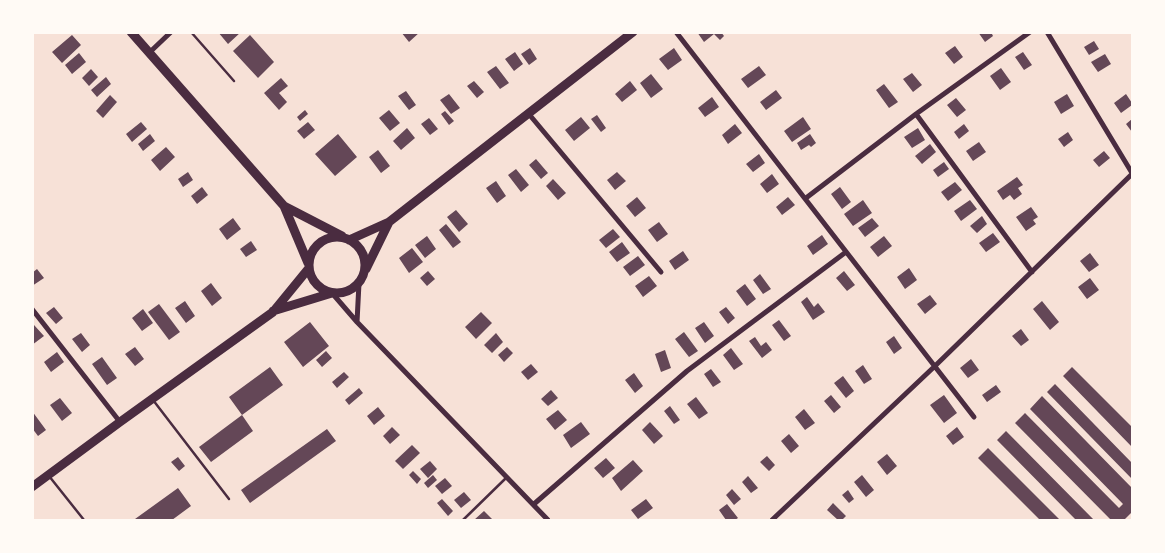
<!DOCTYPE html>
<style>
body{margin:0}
#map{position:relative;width:1165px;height:553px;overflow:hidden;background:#f7e1d7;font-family:"DejaVu Sans",sans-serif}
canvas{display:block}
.frame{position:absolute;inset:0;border:34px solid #fffaf5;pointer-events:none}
</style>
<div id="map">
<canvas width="1165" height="553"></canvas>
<div class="frame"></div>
</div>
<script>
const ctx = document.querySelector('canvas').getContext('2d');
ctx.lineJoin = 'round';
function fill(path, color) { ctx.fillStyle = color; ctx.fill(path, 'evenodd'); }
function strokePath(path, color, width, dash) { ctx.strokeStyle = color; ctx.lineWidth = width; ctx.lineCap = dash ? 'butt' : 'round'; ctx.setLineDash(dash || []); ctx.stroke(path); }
const building = new Path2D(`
 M218,32H241L228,44Z
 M401,32H420L409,42Z
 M697,32H721L724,36L720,40L714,34L704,42Z
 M978,32H991L993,36L985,42Z
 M72,35L81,45L62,63L52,52Z
 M250,35L274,62L258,78L233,51Z
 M1094,41L1099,49L1089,55L1084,47Z
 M955,46L963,57L954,64L945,53Z
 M530,48L537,59L529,65L521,54Z
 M674,48L682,60L668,70L659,59Z
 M515,52L523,64L514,71L505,59Z
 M1023,52L1032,65L1024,70L1015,57Z
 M79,53L86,62L72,74L65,65Z
 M1105,54L1111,64L1098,72L1091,62Z
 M496,66L509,83L500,89L487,72Z
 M759,66L766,75L748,88L741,79Z
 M1001,68L1011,82L1000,90L990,76Z
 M91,69L98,77L89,86L82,78Z
 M912,73L922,85L913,92L903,79Z
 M651,74L663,89L651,98L640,83Z
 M106,77L111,84L97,97L91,90Z
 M281,78L288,86L279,93L287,102L279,110L264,93Z
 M474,81L484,92L477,98L467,86Z
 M630,81L637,90L622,102L615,94Z
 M884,84L898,102L889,108L876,90Z
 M776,90L782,98L766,110L760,102Z
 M406,91L416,105L409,110L398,96Z
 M449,94L460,108L451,114L440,100Z
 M1067,94L1074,106L1061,114L1054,102Z
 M1126,94L1132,103V105L1121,113L1114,103Z
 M110,95L117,102L103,118L96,111Z
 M712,97L719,107L705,117L698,108Z
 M956,98L966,110L957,117L947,105Z
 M305,110L308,114L300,121L297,117Z
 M389,110L400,123L390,131L379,118Z
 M445,111L454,121L449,125L441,114Z
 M597,115L606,128L601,132L591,119Z
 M581,117L590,128L574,141L565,130Z
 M803,117L811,129L792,142L784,131Z
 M429,118L438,129L430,135L421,124Z
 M1132,119V132L1126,124Z
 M141,122L147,129L132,142L126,134Z
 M308,122L315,130L304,139L297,131Z
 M735,124L742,133L728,144L722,135Z
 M964,124L969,131L959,139L954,132Z
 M407,128L415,138L401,150L393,141Z
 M918,128L925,140L912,148L904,137Z
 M1068,132L1073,140L1064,147L1058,139Z
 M150,134L155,141L143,151L138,144Z
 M338,134L357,157L335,176L315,154Z
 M810,134L816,143L811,147L809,145L801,150L797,143Z
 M979,142L986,152L973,161L966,151Z
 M930,144L936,152L922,164L915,156Z
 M166,147L175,157L160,171L151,160Z
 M378,150L390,166L381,173L369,157Z
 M1104,151L1110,158L1099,167L1093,160Z
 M759,154L765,163L753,172L746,164Z
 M536,159L548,173L541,179L529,165Z
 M944,162L949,169L938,177L933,170Z
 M516,169L529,185L521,192L508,175Z
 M188,172L193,180L183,187L178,179Z
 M617,172L626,181L615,190L607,180Z
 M772,174L779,184L767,193L760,184Z
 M1017,177L1023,185L1018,188L1022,194L1014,200L1010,195L1003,200L997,191Z
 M553,179L566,193L558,200L546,186Z
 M496,181L506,196L497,203L486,188Z
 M955,182L962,190L948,201L941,192Z
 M202,187L208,195L197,204L191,196Z
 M840,187L851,202L842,209L831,194Z
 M637,197L646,208L635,217L626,206Z
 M788,197L795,205L782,215L776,207Z
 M863,200L872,213L853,226L844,214Z
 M970,200L977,209L961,221L954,211Z
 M1031,207L1038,217L1033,220L1036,224L1026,231L1016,217Z
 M456,210L468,224L459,232L447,217Z
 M982,216L987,224L977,233L970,226Z
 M233,218L241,229L227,240L219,229Z
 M872,218L879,226L865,237L858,228Z
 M659,222L668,234L657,242L648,230Z
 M446,224L461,242L453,248L439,230Z
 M613,229L620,237L606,248L599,240Z
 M993,233L1000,242L986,252L979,243Z
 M822,235L828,244L813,255L807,246Z
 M427,236L436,249L425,258L415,245Z
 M884,236L892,246L878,257L870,247Z
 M251,241L257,250L246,257L240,249Z
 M622,242L630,253L617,262L609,252Z
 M412,248L423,262L409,273L399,258Z
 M683,251L689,260L675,270L669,261Z
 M1090,253L1099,265L1089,272L1080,261Z
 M638,256L645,265L630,276L623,267Z
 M909,268L917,280L905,289L897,277Z
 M37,269L44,278L32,286V273Z
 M428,271L435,279L427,286L420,278Z
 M844,271L855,285L847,291L836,278Z
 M760,274L771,289L763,294L753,280Z
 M649,276L657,286L643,297L635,286Z
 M1090,278L1099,290L1087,299L1078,287Z
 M211,283L222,298L212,306L201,291Z
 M745,284L756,299L747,306L736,291Z
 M930,295L937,304L925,314L917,304Z
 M807,297L814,307L818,303L825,312L813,320L801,302Z
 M185,301L195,316L186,323L175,308Z
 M1042,301L1059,322L1050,330L1033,309Z
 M159,304L180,332L169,340L148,312Z
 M54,307L63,318L56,324L46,313Z
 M726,307L735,318L728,324L719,312Z
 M143,309L153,323L142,331L132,318Z
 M481,312L492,323L476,339L465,327Z
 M779,320L791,336L784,341L772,325Z
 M310,322L329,346L303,367L284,342Z
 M704,322L714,336L705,343L695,328Z
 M34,325L44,336L32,345V327Z
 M1021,329L1029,340L1021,346L1012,336Z
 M684,332L698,351L689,357L675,339Z
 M81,333L90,345L82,352L72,339Z
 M496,333L503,342L492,353L484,345Z
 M894,336L902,348L894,354L886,342Z
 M755,337L761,346L766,342L772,350L762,358L749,341Z
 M135,347L144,359L135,366L125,354Z
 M507,347L513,353L504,362L498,355Z
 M731,348L743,364L734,370L723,355Z
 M665,350L671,368L661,372L655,354Z
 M326,351L332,358L322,367L316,360Z
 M57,352L64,362L51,372L44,362Z
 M102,357L117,378L107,385L92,364Z
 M971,359L979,370L968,378L960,368Z
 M531,364L538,372L528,380L521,372Z
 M863,365L872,379L864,384L855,371Z
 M270,367L283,385L242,415L229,397Z
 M1072,367L1132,427V447L1063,376Z
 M711,369L721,382L713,387L704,374Z
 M344,372L349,377L337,388L332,382Z
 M634,373L643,386L635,393L625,380Z
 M843,376L854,391L846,398L834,383Z
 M1055,384L1132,463V479L1047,392Z
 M996,385L1001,392L987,402L982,395Z
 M359,388L363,393L349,405L345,400Z
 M551,390L558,398L548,406L541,399Z
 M831,395L841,407L834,413L824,401Z
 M944,395L957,413L944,423L930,405Z
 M1042,396L1132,488V512L1124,520H1111L1015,423L1025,413L1119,508L1123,504L1030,409Z
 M696,397L708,413L699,419L687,404Z
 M60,398L72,413L62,421L50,405Z
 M670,406L680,420L674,424L664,411Z
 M378,407L385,416L374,425L367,416Z
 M804,409L815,423L805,430L795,417Z
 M558,410L567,420L555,430L546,419Z
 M32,411L46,430L38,436L32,428Z
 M242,415L253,431L211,462L199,447Z
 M581,422L590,434L571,448L563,435Z
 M650,422L663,436L654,444L642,430Z
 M392,427L400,435L390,444L383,436Z
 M957,427L964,437L953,445L946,436Z
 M327,429L336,441L250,503L241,490Z
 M1006,431L1094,520H1076L997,440Z
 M789,434L799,446L791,453L781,441Z
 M412,445L420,453L403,469L395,461Z
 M988,448L1060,520H1040L978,458Z
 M887,454L897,466L887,475L877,462Z
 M767,456L775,465L769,471L760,462Z
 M178,457L185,466L179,471L171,462Z
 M606,458L615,468L603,478L594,468Z
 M633,460L643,471L621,491L612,478Z
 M430,461L437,469L428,478L420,469Z
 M413,471L421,479L417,484L409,475Z
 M433,475L437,480L428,488L424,483Z
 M862,475L874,490L866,497L854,482Z
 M748,476L758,488L751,493L742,482Z
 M445,478L452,486L442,494L435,486Z
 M178,488L191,506L172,520H136L135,519Z
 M732,489L741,499L734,505L726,495Z
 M848,490L854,499L849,503L842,495Z
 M464,492L471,500L461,508L454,500Z
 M442,499L453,511L448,516L437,503Z
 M646,499L653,508L638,519L631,510Z
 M833,503L846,516L842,520H838L827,510Z
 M727,504L738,518L735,520H726L719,510Z
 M484,511L492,519L490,520H474Z`);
const service = new Path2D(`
 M191,32L234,81
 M153,400L229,499
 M49,476L84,520
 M463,520L506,478`);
const minor = new Path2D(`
 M676,32L974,417
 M1047,32L1132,173
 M150,52L171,32
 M528,113L661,272
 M916,114L1032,272
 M806,198L916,114L1030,32
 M332,293L357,322L548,520
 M32,309L120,422
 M357,322L359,283
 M534,504L687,371L846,252
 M772,520L935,366L1132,174`);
const primary = new Path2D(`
 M131,32L284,206L308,263
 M284,206L342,236
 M309 265a28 28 0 1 1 56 0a28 28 0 1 1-56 0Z
 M349,240L389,222L633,32
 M366,269L389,222
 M273,311L332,293
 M32,487L120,422L273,312L309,268`);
fill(building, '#644757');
strokePath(service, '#4a2c40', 2.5);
strokePath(minor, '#4a2c40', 5);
strokePath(primary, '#4a2c40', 9);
</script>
